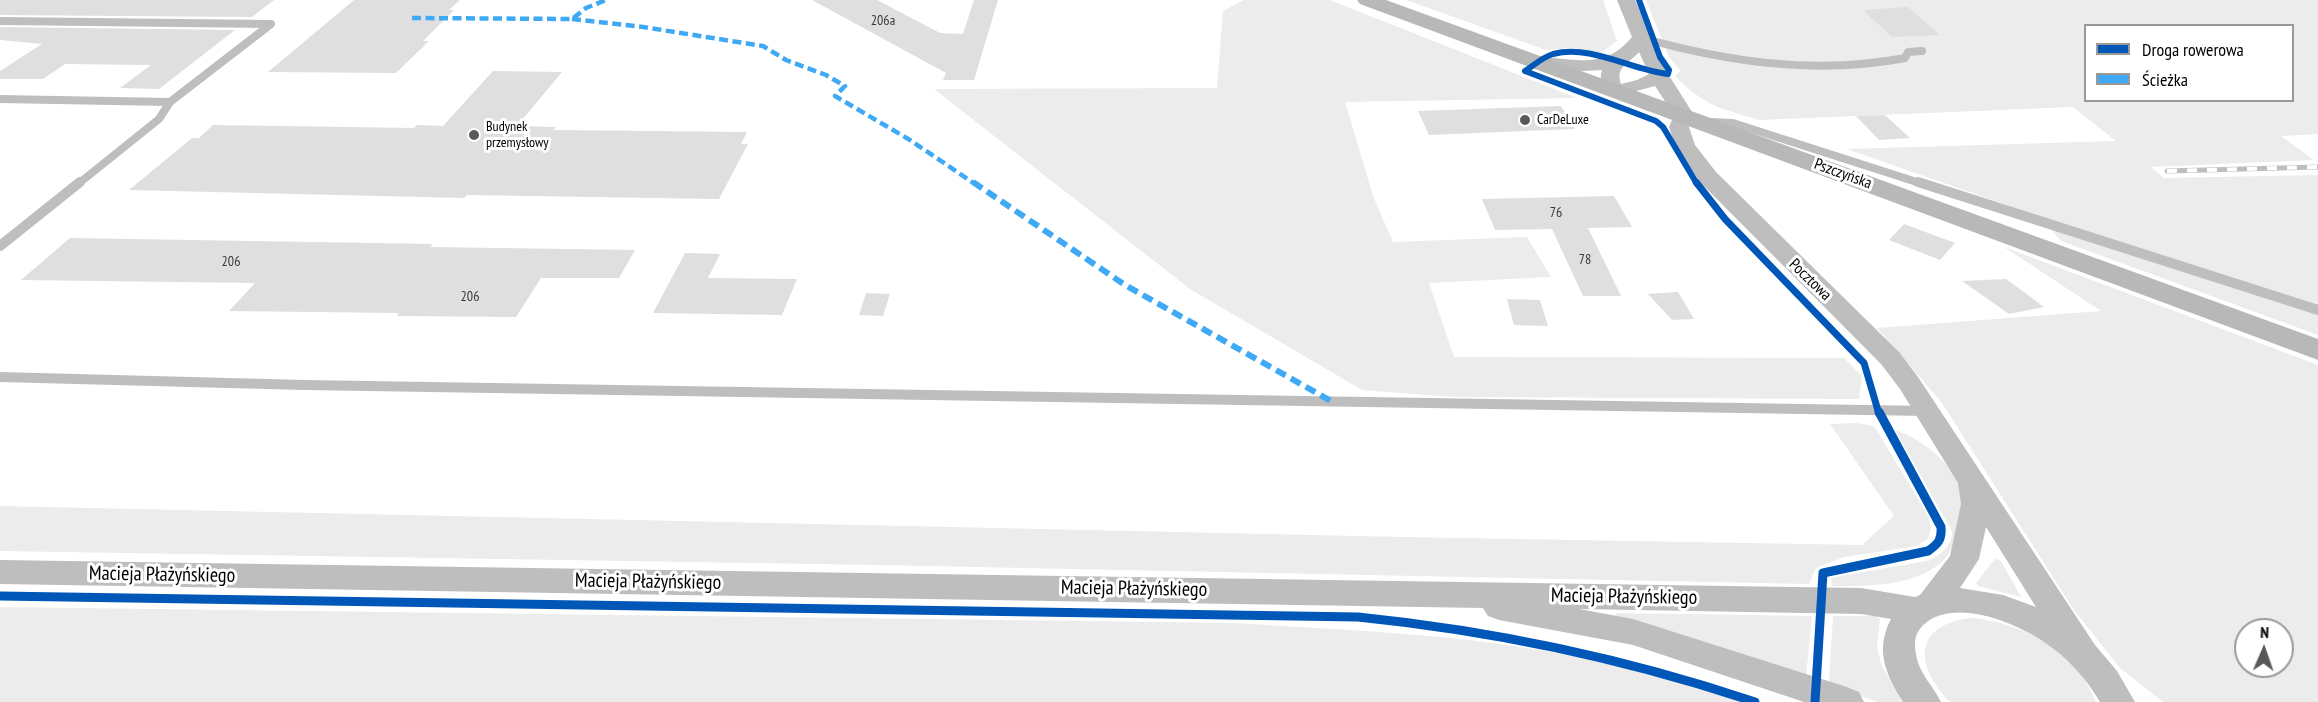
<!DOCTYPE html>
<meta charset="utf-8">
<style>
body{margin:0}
#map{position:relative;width:2318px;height:702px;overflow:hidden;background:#fff;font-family:"PT Sans Narrow",sans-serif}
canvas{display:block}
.legend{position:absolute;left:2084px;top:24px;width:210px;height:78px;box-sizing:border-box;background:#fff;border:2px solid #999;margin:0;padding:8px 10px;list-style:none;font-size:18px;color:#000}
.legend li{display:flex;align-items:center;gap:12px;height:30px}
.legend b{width:30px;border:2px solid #999}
.north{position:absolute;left:2234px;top:618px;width:60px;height:60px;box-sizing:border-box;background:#fff;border:2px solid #999;border-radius:50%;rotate:2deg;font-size:16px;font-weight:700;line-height:24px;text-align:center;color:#000}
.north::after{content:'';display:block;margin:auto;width:21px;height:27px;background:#595959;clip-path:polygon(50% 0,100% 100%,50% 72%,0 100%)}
</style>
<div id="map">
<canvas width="2318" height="702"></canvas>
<ul class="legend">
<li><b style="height:8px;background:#0057b8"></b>Droga rowerowa</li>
<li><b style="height:8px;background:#3fa9f5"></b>Ścieżka</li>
</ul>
<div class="north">N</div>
</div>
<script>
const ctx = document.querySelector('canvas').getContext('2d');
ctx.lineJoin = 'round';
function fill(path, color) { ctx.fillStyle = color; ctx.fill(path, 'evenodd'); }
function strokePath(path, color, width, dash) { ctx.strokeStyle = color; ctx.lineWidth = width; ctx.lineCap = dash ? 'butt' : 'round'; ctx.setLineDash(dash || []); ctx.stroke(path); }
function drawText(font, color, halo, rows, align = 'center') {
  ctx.font = font + ' "PT Sans Narrow",sans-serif'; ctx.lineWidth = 6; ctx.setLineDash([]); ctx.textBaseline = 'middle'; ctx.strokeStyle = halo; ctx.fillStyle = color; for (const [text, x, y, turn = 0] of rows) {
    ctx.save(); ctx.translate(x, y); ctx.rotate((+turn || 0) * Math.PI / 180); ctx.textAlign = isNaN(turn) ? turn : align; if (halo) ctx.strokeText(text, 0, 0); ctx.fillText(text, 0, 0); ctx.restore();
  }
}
const green = new Path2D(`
 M1244,0H1330L1577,98L1345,102L1373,196L1393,242L1527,237L1551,277L1429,283L1454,357L1844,358L1862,376L1859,399L1455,397L1362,390L1190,289L934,89L1217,88L1223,11Z
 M1406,0H1603L1617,41L1601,53L1573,48L1546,50Z
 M1646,0H2318V134L2281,136L2314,160L2151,167L2164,178L2318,175V335L2061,241L2041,217L1847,149L2116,141L2073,107L1759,120C1721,109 1703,105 1675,76L1681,71L1669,57ZM2086,26H2292V100H2086Z
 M2004,247L2318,365V702H2163L2119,667L2074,610L1942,403L1877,328L2101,311ZM2246,630H2282V666H2246Z
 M1856,423L1874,426L1929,517L1931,529L1927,540L1916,546L1844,557L1816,568L1809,584L877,565L0,551V506L1403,537L1862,545L1894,516L1830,424Z
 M1895,430C1926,440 1964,472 1964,508C1964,515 1960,524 1958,530C1953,547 1949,558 1934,568C1904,587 1866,586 1832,586L1831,578L1840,576L1927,561C1940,556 1953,545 1952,531Z
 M1997,559L2001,561L2021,597L1978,586L1976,583L1994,560Z
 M0,607L1233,623C1341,630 1449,633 1556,653C1617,664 1681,683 1741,702H0Z
 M1616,613L1812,616L1806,677L1615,617Z
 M1833,616H1875L1880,619L1877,646L1881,664L1902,702H1877L1831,685L1829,682Z
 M1973,618C2025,624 2076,651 2096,702H1950C1913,665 1914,623 1973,618Z`);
const building = new Path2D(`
 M0,0H274L252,17L0,15Z
 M354,0H460L449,10H454L423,41H429L396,73L268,72Z
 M812,0H877L940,33L963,34L974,0H998L974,80H943L946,73Z
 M1908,7L1940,35L1892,37L1863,10Z
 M0,27L235,30L159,89L120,88L151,65L65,64L43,79H0V71L42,44L0,40Z
 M493,71L562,72L517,126L556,127L553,130L747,132L741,144H748L719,199L467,195L464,198L129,190L192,138H199L213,125L414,128L417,125L443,126Z
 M1561,106L1575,129L1429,135L1418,111Z
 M1885,115L1910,138L1879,140L1856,116Z
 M1614,196L1632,227L1588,228L1621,296H1583L1552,229L1495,230L1482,199Z
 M1904,224L1955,243L1940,260L1889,240Z
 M70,238L433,244L430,247L635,250L619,278H541L516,317L397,316L399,313L229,311L255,283L21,280Z
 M685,253L720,254L708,278L797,279L782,315L653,313Z
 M2006,279L2017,287L2044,307L2009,314L1962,281Z
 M1678,292L1694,319L1672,320L1648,294Z
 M866,293L890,294L883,316L859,315Z
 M1507,299L1540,300L1548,326L1514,325Z`);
const serviceFar1 = new Path2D(`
 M0,21L271,24L170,102
 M1642,38C1728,62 1816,75 1905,58L1908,52L1922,51
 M0,99L170,102L159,119L78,184
 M1710,122L1733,123L1923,184`);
const service = new Path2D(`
 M1918,182L2318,310
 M0,246L80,182
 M0,377L305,385L1928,411`);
const tertiary = new Path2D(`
 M1617,0H1635L1668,74L1694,115L1689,127L1695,145L1716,172L1899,352L1918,377L2095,645L2117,671L2135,702H2100C2086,678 2067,657 2044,642C2016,623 1958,599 1927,622C1916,630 1913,640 1916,654C1919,674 1933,685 1941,702H1903C1885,674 1875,649 1891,619L1861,614L1579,609L1633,619L1847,687L1859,692L1864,702H1804L1633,645L1499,620L1488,616L1483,608L0,584V560L1861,588L1915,597L1920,595L1950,556L1961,504L1958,483L1900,389L1881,364L1700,182L1675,145L1669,127L1674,115L1655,86L1614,97L1607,95C1602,88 1599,78 1602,70L1583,71L1538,68L1531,66L1529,62L1531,58L1538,56C1575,60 1606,69 1632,37ZM1639,52L1649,74L1637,80L1621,84C1615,66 1629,64 1639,52ZM1986,527L2036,607L2003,595L1960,588L1979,559Z`);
const secondary = new Path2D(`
 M1357,0H1386L2318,339V360L1360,4Z`);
const rail = new Path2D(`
 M2167,171L2318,167`);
const quietFar1 = new Path2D(`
 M412,18L572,19L586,8L606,0
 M572,19L643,27L763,46L786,60L826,75L845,86L835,96L910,140L975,184`);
const quiet = new Path2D(`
 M973,182L1125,285L1331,401`);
const cyclewayFar2 = new Path2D(`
 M1525,71L1656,121L1663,127L1697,184
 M1525,71C1534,65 1543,57 1553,54C1591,44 1631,70 1668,74L1669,70L1660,57L1639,0`);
const cyclewayFar1 = new Path2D(`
 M1696,182L1725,219L1864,363L1879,414`);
const cycleway = new Path2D(`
 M0,596L1358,617C1496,631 1624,658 1755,702
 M1815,702L1823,573L1928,551C1938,544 1942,540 1941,527L1879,412`);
const markers = [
 [1525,120,6,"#595959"],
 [474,135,6,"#595959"]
];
const numberNames = [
 ["206a",883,21],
 ["76",1556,213],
 ["78",1585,260],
 ["206",231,262],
 ["206",470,297]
];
const farPoinames = [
 ["CarDeLuxe",1537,120],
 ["Budynek",486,127],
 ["przemysłowy",486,143]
];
const streetNames = [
 ["Pszczyńska",1843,174,20],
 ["Pocztowa",1810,280,44]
];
const nearStreetnames = [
 ["Macieja Płażyńskiego",162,575,1],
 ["Macieja Płażyńskiego",648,582,1],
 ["Macieja Płażyńskiego",1134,589,1],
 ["Macieja Płażyńskiego",1624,597,1]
];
fill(green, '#ececec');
fill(building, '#dfdfdf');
strokePath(serviceFar1, '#bebebe', 8);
strokePath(service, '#bebebe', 10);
fill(tertiary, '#bebebe');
fill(secondary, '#b8b8b8');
strokePath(rail, '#bebebe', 5);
strokePath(rail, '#fff', 4, [10]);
strokePath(quietFar1, '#3fa9f5', 4.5, [9, 4.5]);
strokePath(quiet, '#3fa9f5', 6, [11, 6]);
strokePath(cyclewayFar2, '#0057b8', 6);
strokePath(cyclewayFar1, '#0057b8', 7);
strokePath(cycleway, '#0057b8', 9);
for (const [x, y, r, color] of markers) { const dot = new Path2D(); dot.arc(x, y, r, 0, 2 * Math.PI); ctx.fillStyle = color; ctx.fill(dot); strokePath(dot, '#fff', 2); }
drawText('14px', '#383838', null, numberNames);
drawText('14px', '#000', '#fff', farPoinames, 'left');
drawText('16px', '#000', '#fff', streetNames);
drawText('20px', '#000', '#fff', nearStreetnames);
</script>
